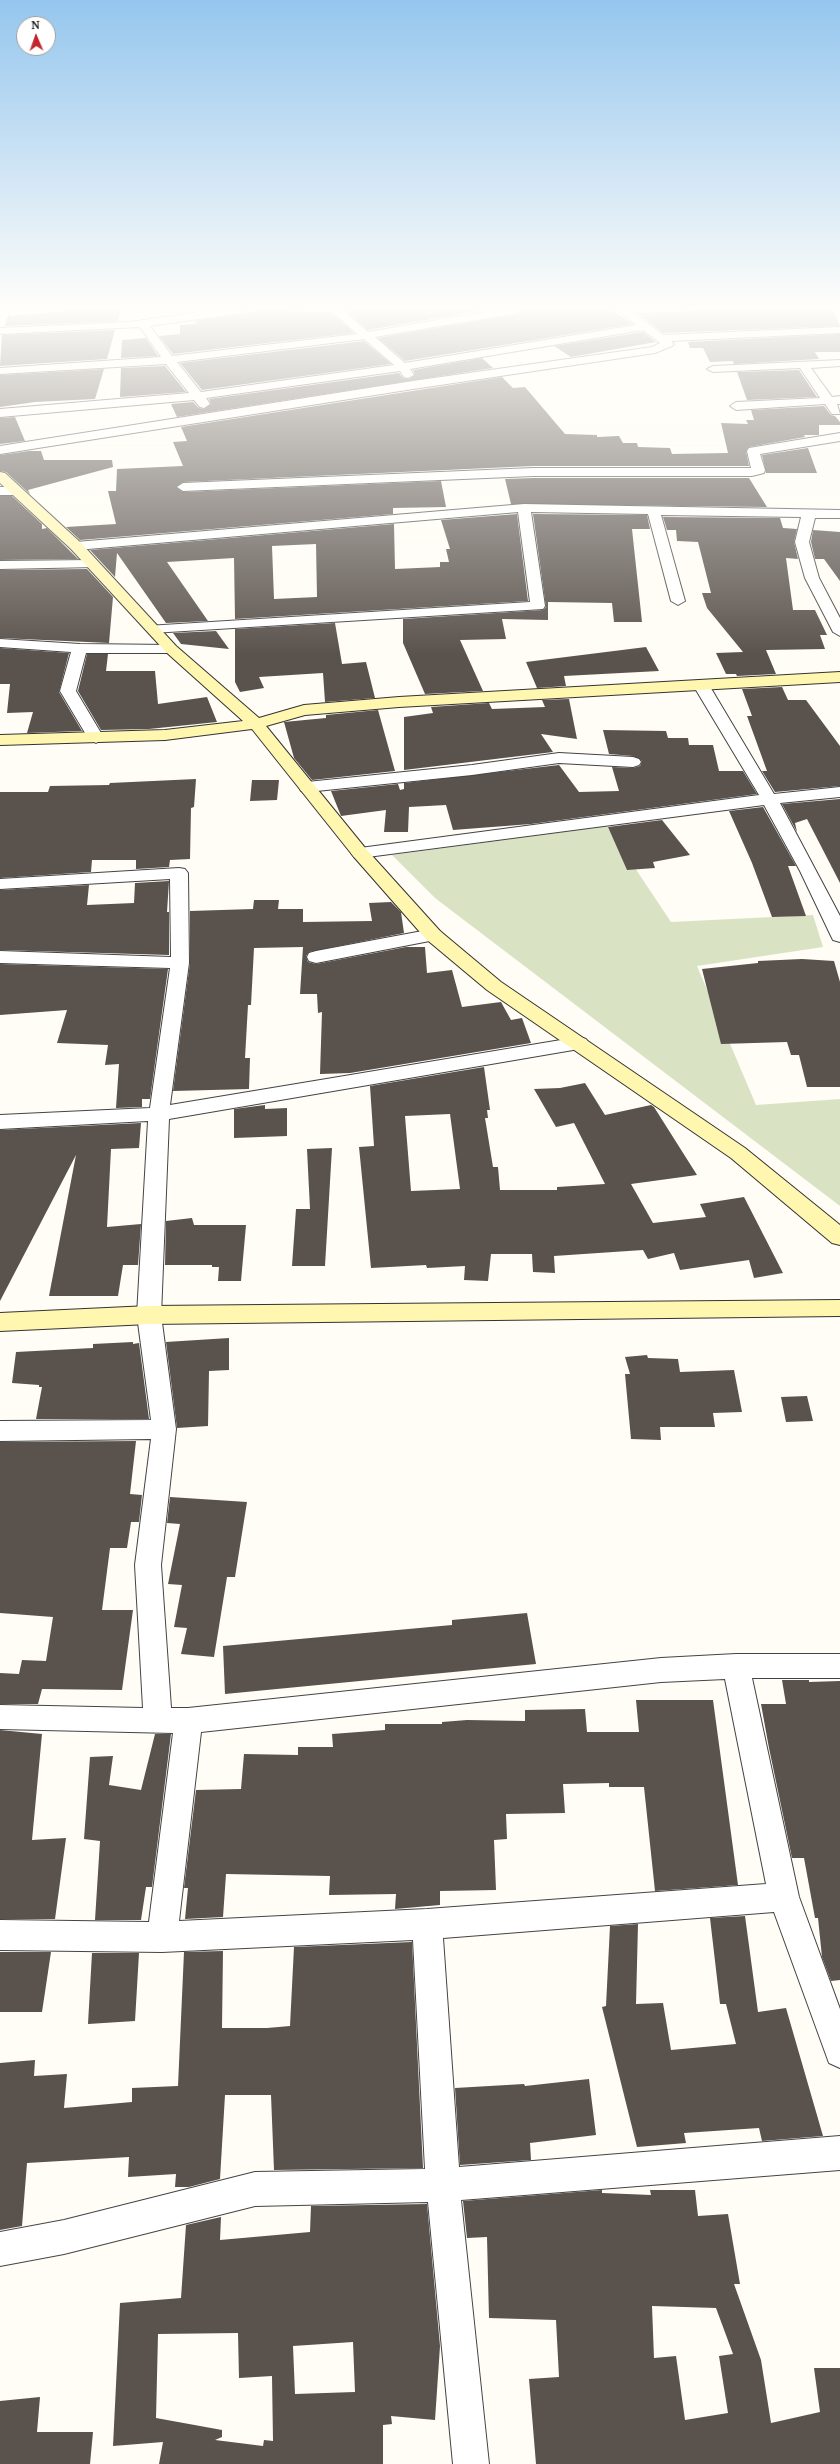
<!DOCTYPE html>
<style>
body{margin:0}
#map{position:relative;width:840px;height:2464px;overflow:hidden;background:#fffdf5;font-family:"PT Serif",serif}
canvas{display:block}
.north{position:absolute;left:16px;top:16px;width:40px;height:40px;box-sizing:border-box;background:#fff;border:1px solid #a0a0a0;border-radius:50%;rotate:358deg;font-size:11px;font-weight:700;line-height:16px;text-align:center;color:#111}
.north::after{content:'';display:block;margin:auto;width:14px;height:18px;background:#c4262e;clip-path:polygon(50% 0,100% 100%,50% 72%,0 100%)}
</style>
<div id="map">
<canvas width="840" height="2464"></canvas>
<div class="north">N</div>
</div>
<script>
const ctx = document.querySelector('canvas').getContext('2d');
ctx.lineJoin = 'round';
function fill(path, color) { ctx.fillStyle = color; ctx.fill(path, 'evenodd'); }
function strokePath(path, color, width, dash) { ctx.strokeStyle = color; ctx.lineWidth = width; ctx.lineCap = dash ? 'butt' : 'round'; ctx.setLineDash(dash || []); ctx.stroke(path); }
const cemetery = new Path2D(`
 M607,826L671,922L813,915L823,947L697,966L756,1105L840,1099V1206L435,898L392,855Z`);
const building = new Path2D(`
 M70,310H121L118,321L5,326L7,316L9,317Z
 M260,310L331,312L354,333L173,354L159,336L180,334V325L197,324L195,321Z
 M350,310H484L368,330L346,311Z
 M524,310H612L633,324L405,361L378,338L518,314Z
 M709,310H833L840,326L663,333L638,313Z
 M115,330L107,359L0,366L2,335Z
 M643,332L656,342L571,357L554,346Z
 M840,334V352H815L819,359L734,364L733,361L710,362L703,348H690L688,342Z
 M146,338L158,356L121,358L122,340Z
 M364,341L391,364L202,390L180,363Z
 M482,358L493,368L177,417L171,404L193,402L199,408L204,409L211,404L209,399L399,373L403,378L409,379L415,375L413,370Z
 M165,366L186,392L120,397L121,368Z
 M104,369L95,399L35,402L0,407V375Z
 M799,370L817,397L747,400L737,372Z
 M502,377L513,388L525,387L565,434L597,435V437L619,436L623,443H637L638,447L670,448L672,454L728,453L721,423L748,424L746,420H754L751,410L824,406L831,415L835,416L840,422V425H819V435H804L805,437L749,447L746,451L749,466H533L183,482L176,487L183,492L441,481L446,507L393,508V514L80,540L66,527L116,524L108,491H116L117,469L183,466L173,442L187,441L181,427Z
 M15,417L25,441L0,444V418Z
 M808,448L817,473H766L762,455Z
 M29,451H41L44,460H112L113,467L28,490L30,494L6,472L0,471V455Z
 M533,478H749L767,507L511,504L505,479Z
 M0,496H12L42,524V529L47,528L78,559L0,560Z
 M517,514L528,601L235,619L234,558L167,562L208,621L166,623L117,553L115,577L90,550L394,524L395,569L440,567V562H449L446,549H450L441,520ZM316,544L317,597L274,599L272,546Z
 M533,514L647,515L650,529H632L642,622H614L612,603L548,602V620L502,619L506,639L460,640L483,691L425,694L403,643V619L543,610L546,607Z
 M663,517L780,518L783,528L797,529L794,542L798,559L786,558L793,610H815L827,635H820L825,649L766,650L776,674L737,676L736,674H726L716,653L743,652L707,608L702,593H711L698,542L677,541L676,530H667Z
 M813,530L840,532V581L824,559H815L811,542Z
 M87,569L113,597L109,643L0,638V570Z
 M335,623L342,664L366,662L375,698L325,702L323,673L259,677L264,688L240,692L235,682V629Z
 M216,631L229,649L181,644L173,633Z
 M646,647L659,671L564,676L566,686L537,688L526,662Z
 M0,648L69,653L59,692L82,731L27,733L33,712L7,713L10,684H0Z
 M87,654H108L106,671H155L158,704L207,697L217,722L149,729L101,730L78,691Z
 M782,687L788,700H806L840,746V786L775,792L762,771H767L747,716H752L742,689Z
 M569,699L577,739L541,734L553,752L404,770V717L433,713L431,707L489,703L492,709L545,707L542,700Z
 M378,710L395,771L312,780L294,758L284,722L326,718V715Z
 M603,730L666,731L668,738H688L689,745H713L719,771H743L757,794L531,824L453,830L446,805L409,807L408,832H384L386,810L341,816L331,791L398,784L400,790L404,789V783L559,765L579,792L619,791L612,767L633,768L640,766L642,761L633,756L609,754Z
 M196,779L194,807L191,808L190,859L170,860L169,867L136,869V860H92L91,872L0,878V792H48L50,786L109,785L110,783Z
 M252,780H279L277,800L250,801Z
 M840,799V883L807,819L795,823L797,832L782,804Z
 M763,807L796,866H788L806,916L772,917L752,863L729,811Z
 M662,820L690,855L653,862L655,868L627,870L608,827Z
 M169,881L167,912H169V955L0,950V890L89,885L87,905L134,903L135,883Z
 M254,900H279L278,909H303V922L372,921L369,903L391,902L401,912L404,933L309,952L306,956L308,962L316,964L406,947H425L427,973L452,970L462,1007L501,1002L511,1020L522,1018L531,1043L350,1073L320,1074L322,1012L318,1013L317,994H300L303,947L254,948L251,1005H248L245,1058H250L249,1089L173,1091L190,963V911L253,909Z
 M802,959L834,961L840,982V1087H807L799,1055H791L787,1042L721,1044L702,969L758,963V961Z
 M0,964L168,969L150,1099H142V1107L116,1108L119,1064L105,1065L108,1045L57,1043L67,1010L0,1015Z
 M484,1067L490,1110H487L488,1118H485L493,1167H498L500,1190H557V1187L605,1184L574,1123L556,1127L534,1089L560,1088L585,1083L605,1115L651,1105L654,1107L697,1175L631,1184L653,1223L706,1217L700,1204L744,1197L783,1273L754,1278L749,1260L680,1270L674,1253L648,1259L643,1250L554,1256L555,1273L533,1272L532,1254H491L488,1281L464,1280L465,1266L427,1268L426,1265L371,1268L359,1147L374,1146L370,1086ZM450,1114L460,1189L411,1191L405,1116Z
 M265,1105V1109L287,1108V1136L234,1138V1109Z
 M141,1123L139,1148L111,1149L107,1227L141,1224L138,1265H123L118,1296H49L76,1155L0,1301V1130Z
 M332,1148L325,1266H292L296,1209H310L307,1149Z
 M192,1218L194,1225H246L241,1281H218L219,1267H212V1265H165L166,1221Z
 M229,1338V1370L209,1371L208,1426L177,1428L166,1342Z
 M133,1342V1344L139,1343L149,1419H36L42,1387H39V1385L12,1383L16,1352L93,1348V1344Z
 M647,1355L648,1358L678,1359L680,1372L734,1370L742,1412L713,1413L715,1427H660L661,1440L631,1439L625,1374H630L625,1357Z
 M807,1396L813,1421L786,1422L781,1397Z
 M136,1441L130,1494L142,1495L139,1522H131L127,1548H110L102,1610H133L122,1690L42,1689L38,1704H0V1673L19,1674L22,1660L46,1661L53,1617L0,1613V1442Z
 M170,1497L247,1502L235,1577H227L214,1657L181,1654L187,1628L174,1627L182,1585L168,1584L180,1524L167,1523Z
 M527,1613L536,1664L225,1694L223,1646L452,1625V1620Z
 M782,1680H809V1682L840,1681V1980L831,1981L822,1957L818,1918H815L804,1858H792L769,1748L761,1704H786Z
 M636,1700H713L738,1885L655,1891L644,1787H609V1783L563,1784L565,1813L506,1814L507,1839L494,1840L496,1890L440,1891V1905L395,1909L396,1894L329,1895L330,1876L226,1874L223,1917L185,1919L188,1888H184L196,1790L241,1789L244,1754L298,1755V1747H333L332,1734L385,1730V1724H442V1722L467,1720L525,1721V1710L585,1709L587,1732H639Z
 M0,1730L42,1734L32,1840L66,1838L55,1919H0Z
 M155,1734H171L152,1887H146L141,1920H95L100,1841L84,1839L90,1757L113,1756L109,1785L141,1790Z
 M745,1916L758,2012L786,2008L823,2136L762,2141L759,2128L684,2133L686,2143L637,2147L602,2007L606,2006L610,1926L638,1924L636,2004L663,2003L671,2050L736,2044L726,2004H720L710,1918Z
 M412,1942L423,2168L274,2170L271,2095H225L220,2179L189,2187H175L176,2174L128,2177L129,2157L27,2163L22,2226L0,2230V2063L35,2060L34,2076L67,2074L64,2108L132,2102V2088L178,2086L184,1952L223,1951L222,2028H267L290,2026L294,1947Z
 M0,1952H51L42,2012H0Z
 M92,1953H139L135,2021L88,2024Z
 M589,2079L596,2135L530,2143L531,2160L460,2165L455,2088L524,2084L525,2086Z
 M602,2190V2193L651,2195L650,2190H695L698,2216L728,2214L740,2284H734L761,2360L771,2423L820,2412L814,2368H840V2464H536L529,2379L559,2377L556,2320L489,2318L487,2237L467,2238L463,2201ZM652,2306L716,2308L733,2354L719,2356L728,2413L685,2420L676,2356L654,2358Z
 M427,2204L440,2346L435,2420L391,2416L392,2424L383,2425V2464H159L163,2442L113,2446L120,2303L181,2298L186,2225L221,2217L220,2240L310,2232L311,2206ZM238,2333L239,2378L272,2376L273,2441L264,2440L263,2446L215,2440L222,2437V2430L156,2418L158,2334ZM353,2342L355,2392L295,2394L293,2346Z
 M40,2397L37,2432H93L90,2464H0V2401Z`);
const street = new Path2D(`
 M15,310H49L44,313L9,316V312Z
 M213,310H246L241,313L150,326L172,356L357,334L331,310H343L368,332L496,310H523L518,313L375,337L405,363L636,325L618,310H631L663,335L840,327V333L671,341L674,344L672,346L655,353L413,389L0,454V446L413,381L652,347L660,343L643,330L410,369L414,375L408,378L404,377L400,371L206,398L210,404L204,408L200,407L194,400L0,417V409L189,393L166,364L0,374V368L161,357L140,327L0,334V328L130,322ZM364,339L394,365L201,392L177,362Z
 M840,360V366L811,368L832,397L840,396V404H837L840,414H832L825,404L736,410L730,406L736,402L820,398L800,368L713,372L707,369L713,366Z
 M840,433V441L760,454L765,470L764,473L752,476H533L183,491L177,487L183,483L533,468H751L747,451L749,448Z
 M0,487H13L20,491L13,495H0Z
 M524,504L840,510V518H815L809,542L819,578L840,618V636L833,632L805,578L795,542L801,517L661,515L685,601L678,605L671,601L648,514L531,512L545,606L543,609L152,633L145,629L147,626L530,602L518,512L76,550L69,546L76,542Z
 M91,560L96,561L98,564L96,567L0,569V561Z
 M0,639L80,644L171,645L178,649L171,653H86L76,691L104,738L96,743L88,738L60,691L71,652L0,647Z
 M701,680L709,685L774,794L840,787V797L780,803L840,916V942L833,940L831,936L800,871L764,805L360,858L354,857L351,853L354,849L360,848L759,795L693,685Z
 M559,753L633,757L639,759L641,762L639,765L633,767L559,763L472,775L307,792L301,791L299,787L301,783L307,782L472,765Z
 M179,868L185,869L188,873L189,963L170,1105L579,1037L586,1039L589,1043L586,1047L579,1049L169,1119L161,1315L176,1429L161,1565L171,1708H188L661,1658L736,1654H840V1678H752L799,1897L840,2009V2068L829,2063L774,1912L443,1938L459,2167L840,2136V2170L461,2200L489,2464H453L428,2202L255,2206L64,2254L0,2266V2232L64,2220L255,2172L425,2169L413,1940L162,1952L0,1950V1920L149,1922L173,1733L0,1729V1705L143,1708L135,1565L151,1439L0,1441V1421L151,1420L137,1315L148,1121L0,1129V1115L150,1108L170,968L0,963V951L171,957L170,879L0,889V879ZM725,1679L766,1884L427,1909L179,1921L201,1732L661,1682Z
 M433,929L440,931L442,935L440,939L316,963L309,961L307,957L309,953L316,951Z`);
const secondary = new Path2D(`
 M0,472L5,473L81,543L176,646L259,718L304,705L399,697L840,672V682L399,707L305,715L266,726L366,849L440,931L501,982L745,1148L840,1225V1245L832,1243L731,1158L487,990L426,939L354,857L252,729L165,740L0,745V735L165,730L243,721L166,652L71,549L0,483Z
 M840,1300V1316L149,1324L0,1331V1313L149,1306Z`);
fill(cemetery, '#d9e3c4');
fill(building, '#5a524d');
strokePath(street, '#444', 2);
strokePath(secondary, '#333', 2);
fill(street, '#fff');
fill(secondary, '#fff6b0');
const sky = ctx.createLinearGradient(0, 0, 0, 655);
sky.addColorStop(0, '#95c6ee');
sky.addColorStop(0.47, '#fffefa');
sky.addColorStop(1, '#fffefa00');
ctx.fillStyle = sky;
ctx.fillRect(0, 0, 840, 655);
</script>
